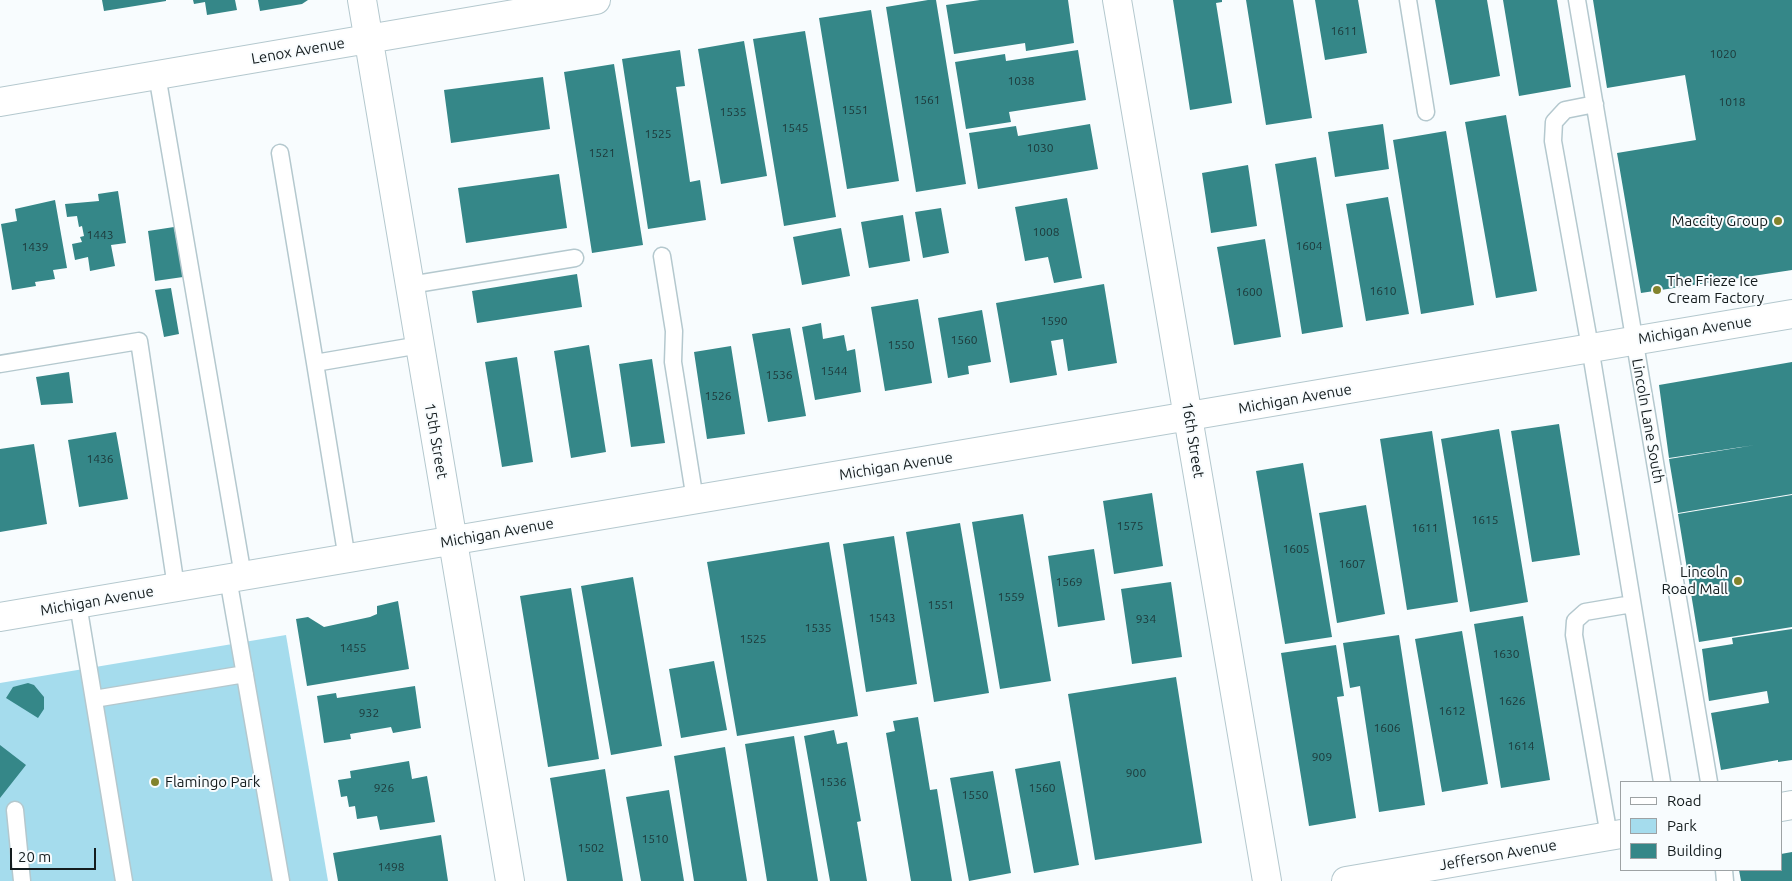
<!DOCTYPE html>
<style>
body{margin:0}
#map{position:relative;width:1792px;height:881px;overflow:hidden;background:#f8fcfe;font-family:Ubuntu,sans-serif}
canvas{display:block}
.legend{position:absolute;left:1620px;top:781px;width:162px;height:90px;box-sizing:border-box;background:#f8fcfe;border:1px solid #9da2a4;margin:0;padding:6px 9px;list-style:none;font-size:15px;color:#141c1e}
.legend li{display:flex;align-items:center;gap:10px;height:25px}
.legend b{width:25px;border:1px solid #9da2a4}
.scale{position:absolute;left:10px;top:848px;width:86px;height:22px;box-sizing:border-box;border:2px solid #141c1e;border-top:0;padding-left:6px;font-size:15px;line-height:18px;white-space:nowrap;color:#141c1e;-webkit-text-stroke:4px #f8fcfe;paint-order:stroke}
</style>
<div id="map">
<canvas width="1792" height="881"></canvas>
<ul class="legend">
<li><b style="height:6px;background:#fff"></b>Road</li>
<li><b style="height:14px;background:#a5dced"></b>Park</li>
<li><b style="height:14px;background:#358788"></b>Building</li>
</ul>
<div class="scale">20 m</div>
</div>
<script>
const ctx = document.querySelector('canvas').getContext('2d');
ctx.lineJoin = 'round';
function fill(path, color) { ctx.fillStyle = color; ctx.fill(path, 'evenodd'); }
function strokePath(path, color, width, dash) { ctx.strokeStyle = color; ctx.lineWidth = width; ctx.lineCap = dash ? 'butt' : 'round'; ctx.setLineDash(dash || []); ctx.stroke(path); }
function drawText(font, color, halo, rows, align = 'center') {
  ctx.font = font + ' Ubuntu,sans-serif'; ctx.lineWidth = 4; ctx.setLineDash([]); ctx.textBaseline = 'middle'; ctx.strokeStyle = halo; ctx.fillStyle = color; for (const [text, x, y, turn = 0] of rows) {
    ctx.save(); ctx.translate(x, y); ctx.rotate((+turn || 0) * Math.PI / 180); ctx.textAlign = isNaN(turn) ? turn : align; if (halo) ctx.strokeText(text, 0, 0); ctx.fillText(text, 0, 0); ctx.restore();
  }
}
const green = new Path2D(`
 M286,635L328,881H0V683Z`);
const building = new Path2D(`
 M102,0H166V1L104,11Z
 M193,0H235L237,10L207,15L205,2L194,4Z
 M258,0H308L302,4L260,11Z
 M928,0H936L966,184L916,192L886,7Z
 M980,0H1068L1074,43L1026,51L1025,43L954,54L946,5Z
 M1173,0H1222V2L1216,3L1232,103L1190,110Z
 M1246,0H1293L1312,118L1266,125Z
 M1315,0H1358L1367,53L1325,60Z
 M1435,0H1487L1500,76L1450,85Z
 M1503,0H1557L1571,87L1519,96Z
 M1593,0H1792V270L1641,293L1617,153L1696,140L1685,75L1607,88Z
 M871,10L899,181L847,189L819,18Z
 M805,31L836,217L784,226L753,39Z
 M744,41L767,176L721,184L698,49Z
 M680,50L685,86L676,87L690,182L700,180L706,220L648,229L622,59Z
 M1078,50L1086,100L1009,112L1011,122L966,129L955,62L1005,54L1006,61Z
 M614,64L643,245L592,253L564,72Z
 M543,77L550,129L451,143L444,90Z
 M1506,115L1537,291L1496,298L1465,122Z
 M1090,124L1098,169L978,189L969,133L1016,126L1018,136Z
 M1383,124L1389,169L1335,177L1328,132Z
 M1446,131L1474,305L1421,314L1393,140Z
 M1316,157L1343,327L1302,334L1275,164Z
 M1248,165L1257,226L1211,233L1202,173Z
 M559,174L567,228L466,243L458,188Z
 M118,191L126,243L111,245L115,266L90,271L88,257L75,260L72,244L82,242L80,237L84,236L82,226L79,227L77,216L67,217L65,204L99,201L98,194Z
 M1388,197L1409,314L1366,321L1346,204Z
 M1067,198L1082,278L1054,283L1048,257L1025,261L1015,207Z
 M55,200L67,268L53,270L55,279L35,282L36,286L12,290L1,224L17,221L15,209Z
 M941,208L949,253L923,258L915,212Z
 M903,215L910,261L869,268L861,222Z
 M174,227L183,277L155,281L148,231Z
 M841,228L850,276L802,285L793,237Z
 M1265,239L1281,337L1234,345L1217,247Z
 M577,274L582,307L477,323L472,291Z
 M1104,284L1117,363L1068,371L1063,339L1051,341L1057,375L1010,383L996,303Z
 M171,288L179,334L164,337L155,290Z
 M918,299L932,383L885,391L871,307Z
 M982,310L991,362L968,366L969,374L948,378L938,318Z
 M821,323L823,339L844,335L847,351L855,349L861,392L815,400L802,327Z
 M790,328L806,416L768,422L752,334Z
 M589,345L606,452L571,458L554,351Z
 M731,346L745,434L707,439L694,352Z
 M517,357L533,462L502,467L485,362Z
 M652,359L665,443L631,447L619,364Z
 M1792,362V494L1678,513L1669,459L1755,445L1669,458L1659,385Z
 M69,372L73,403L41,405L36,377Z
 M1559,424L1580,555L1532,562L1511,431Z
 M1499,429L1528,602L1470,612L1441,439Z
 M1432,431L1458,602L1407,610L1380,439Z
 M116,432L128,499L79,507L68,440Z
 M34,444L47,524L0,532V449Z
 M1303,463L1332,637L1285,644L1256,471Z
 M1152,493L1163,566L1114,574L1103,501Z
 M1792,495V627L1699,642L1678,514Z
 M1366,505L1385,614L1337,623L1319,513Z
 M1023,514L1051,681L1000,689L972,522Z
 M960,523L989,693L934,702L906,532Z
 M894,536L917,684L866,692L843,544Z
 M829,542L858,716L737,736L707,562Z
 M1094,549L1105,620L1058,627L1048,556Z
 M633,577L662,746L611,755L581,586Z
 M1171,582L1182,657L1132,664L1121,589Z
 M571,588L599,759L548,767L520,596Z
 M398,601L409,669L307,686L296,619L308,617L324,627L370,617L377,614V606Z
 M1523,616L1550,780L1501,788L1474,624Z
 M1792,629V760L1778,762V760L1721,770L1711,713L1769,703L1767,691L1709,701L1702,649L1733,644L1732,638Z
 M1462,631L1488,784L1442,792L1415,639Z
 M1399,635L1425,805L1379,812L1360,686L1350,688L1343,643Z
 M1336,645L1344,696L1337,697L1356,818L1309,826L1281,653Z
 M714,661L727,730L681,738L669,669Z
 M1176,677L1202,843L1095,860L1068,694Z
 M28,683L34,685L44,697V709L38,718L6,698L13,687Z
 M415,686L421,728L393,733L391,727L350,734L351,739L324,743L317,696L336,693L337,698Z
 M918,717L930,790L937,789L952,881H911L886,733L895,731L893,721Z
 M834,730L837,744L847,742L861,821L857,822L867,881H830L804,736Z
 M794,736L818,881H767L745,744Z
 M0,745L26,765L0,798Z
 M725,747L747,881H694L674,756Z
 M409,761L412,779L427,776L435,822L380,830L377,816L357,819L355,806L349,807L347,796L341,797L338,780L351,778L350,771Z
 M1060,761L1079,865L1034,873L1015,769Z
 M605,769L623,881H567L550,778Z
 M993,771L1011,873L969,881L950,778Z
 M669,790L684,881H641L626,797Z
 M441,835L448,881H338L333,853Z
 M1792,852V881H1741L1739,870H1781V854Z`);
const lane = new Path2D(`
 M1408,0L1426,112
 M1577,0L1709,782
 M157,75L243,576
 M1595,104L1565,110L1554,122L1553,141L1590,347L1662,782
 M280,153L315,363
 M662,256L674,331L673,362L695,500
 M410,285L575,258
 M0,364L139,341L176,587
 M347,559L315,363L420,345
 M228,578L281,881
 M78,604L124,881
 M94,699L245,674
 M15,810L22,881
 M1609,836L1574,635L1575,621L1585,612L1632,604
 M1724,870L1725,881`);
const street = new Path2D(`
 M362,0L510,881
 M1117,0L1267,881
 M0,102L596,0
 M0,617L1792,314
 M1781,807L1792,805
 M1346,881L1621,834`);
const markers = [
 [1778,221,5,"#82832d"],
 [1657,290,5,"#82832d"],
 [1738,581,5,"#82832d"],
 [155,782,5,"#82832d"]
];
const numberNames = [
 ["1611",1344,31],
 ["1020",1723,54],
 ["1038",1021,81],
 ["1561",927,100],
 ["1018",1732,102],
 ["1551",855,110],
 ["1535",733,112],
 ["1545",795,128],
 ["1525",658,134],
 ["1030",1040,148],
 ["1521",602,153],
 ["1008",1046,232],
 ["1443",100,235],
 ["1604",1309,246],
 ["1439",35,247],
 ["1610",1383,291],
 ["1600",1249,292],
 ["1590",1054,321],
 ["1560",964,340],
 ["1550",901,345],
 ["1544",834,371],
 ["1536",779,375],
 ["1526",718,396],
 ["1436",100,459],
 ["1615",1485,520],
 ["1575",1130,526],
 ["1611",1425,528],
 ["1605",1296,549],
 ["1607",1352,564],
 ["1569",1069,582],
 ["1559",1011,597],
 ["1551",941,605],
 ["1543",882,618],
 ["934",1146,619],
 ["1535",818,628],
 ["1525",753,639],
 ["1455",353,648],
 ["1630",1506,654],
 ["1626",1512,701],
 ["1612",1452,711],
 ["932",369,713],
 ["1606",1387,728],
 ["1614",1521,746],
 ["909",1322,757],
 ["900",1136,773],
 ["1536",833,782],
 ["926",384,788],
 ["1560",1042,788],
 ["1550",975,795],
 ["1510",655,839],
 ["1502",591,848],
 ["1498",391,867]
];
const streetNames = [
 ["Lenox Avenue",298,51,-10],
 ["Michigan Avenue",1695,330,-9],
 ["Michigan Avenue",1295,399,-10],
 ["Lincoln Lane South",1648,421,80],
 ["16th Street",1193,440,81],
 ["15th Street",436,441,80],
 ["Michigan Avenue",896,466,-9],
 ["Michigan Avenue",497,533,-10],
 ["Michigan Avenue",97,601,-10],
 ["Jefferson Avenue",1498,855,-10]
];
const poiNames = [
 ["Maccity Group",1768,221],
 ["The Frieze Ice",1667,281,"left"],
 ["Cream Factory",1667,298,"left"],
 ["Lincoln",1728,572],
 ["Road Mall",1728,589],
 ["Flamingo Park",165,782,"left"]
];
fill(green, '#a5dced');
fill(building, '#358788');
strokePath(lane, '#b4c8ce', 19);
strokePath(street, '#b4c8ce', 30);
strokePath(lane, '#fff', 16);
strokePath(street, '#fff', 28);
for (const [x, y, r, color] of markers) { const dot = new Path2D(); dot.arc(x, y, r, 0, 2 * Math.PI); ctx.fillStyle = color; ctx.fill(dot); strokePath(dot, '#f8fcfe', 2); }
drawText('12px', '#1c3738', null, numberNames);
drawText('15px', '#141c1e', '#f8fcfe', streetNames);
drawText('15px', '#141c1e', '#f8fcfe', poiNames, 'right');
</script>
